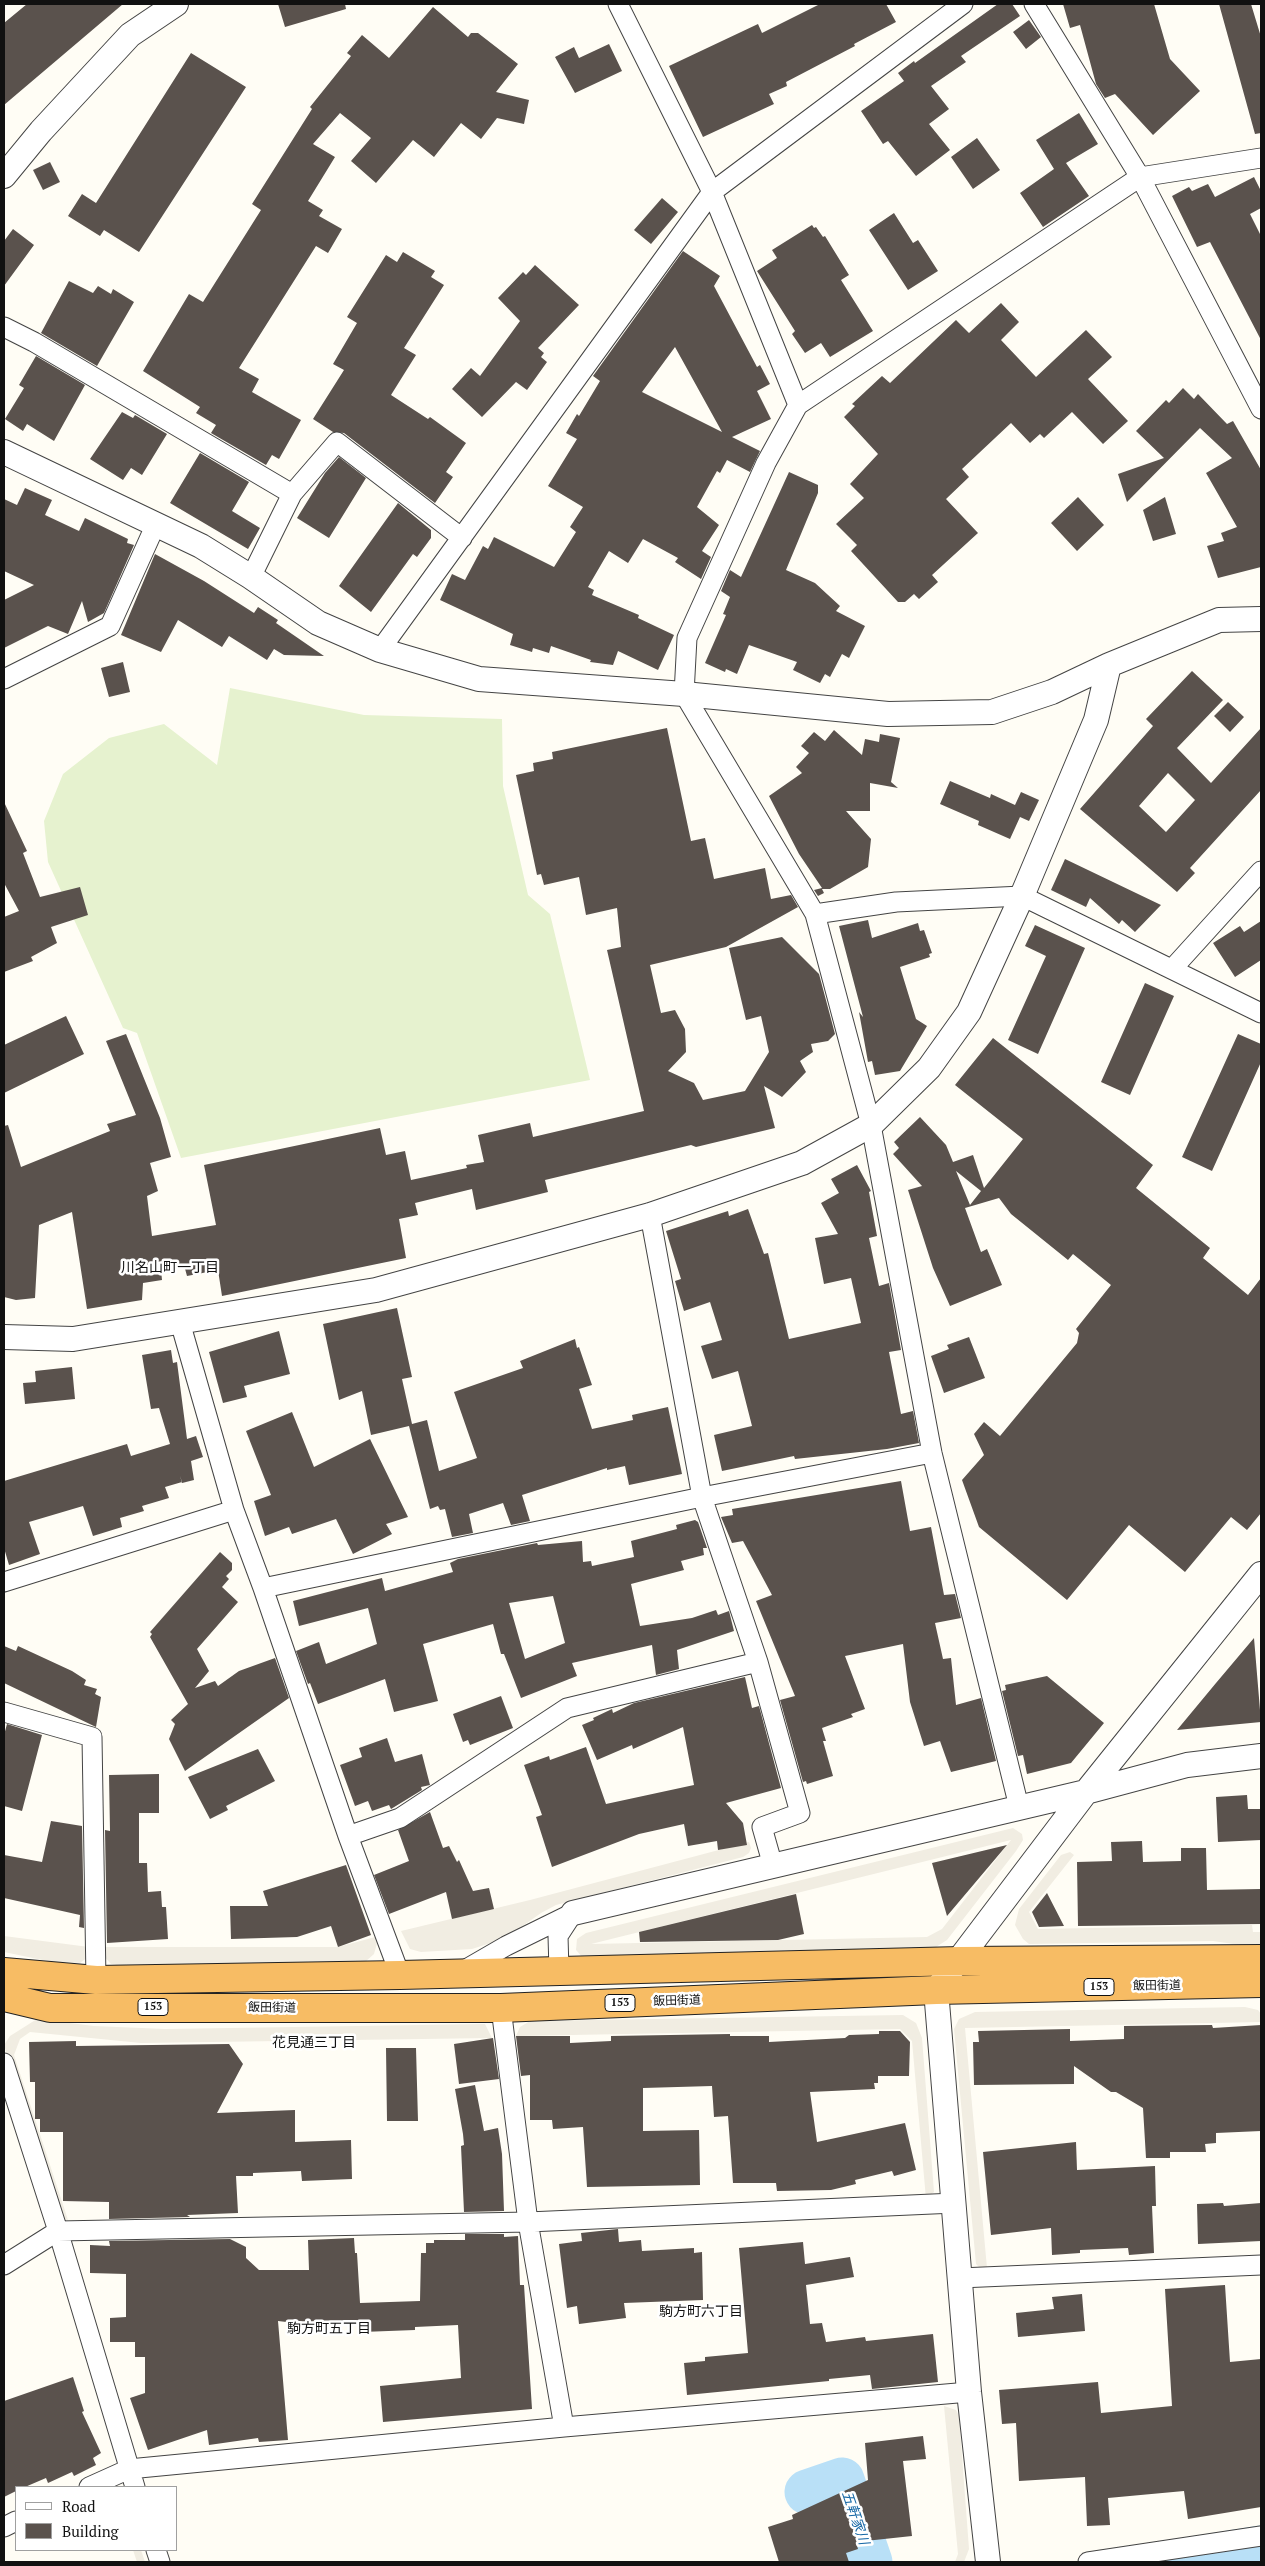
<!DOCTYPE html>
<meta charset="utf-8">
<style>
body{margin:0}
#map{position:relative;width:1265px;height:2566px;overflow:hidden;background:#fffdf5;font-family:"PT Serif",serif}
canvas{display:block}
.frame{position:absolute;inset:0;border:5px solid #111;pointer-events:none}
.legend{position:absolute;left:15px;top:2486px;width:162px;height:65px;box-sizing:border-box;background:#fff;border:1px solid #a0a0a0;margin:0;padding:6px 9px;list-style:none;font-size:15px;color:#111}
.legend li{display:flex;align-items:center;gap:10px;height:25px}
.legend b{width:25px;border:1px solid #a0a0a0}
</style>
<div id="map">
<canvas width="1265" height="2566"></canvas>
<div class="frame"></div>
<ul class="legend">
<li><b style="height:6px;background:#fff"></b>Road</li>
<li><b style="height:14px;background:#5a524d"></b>Building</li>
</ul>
</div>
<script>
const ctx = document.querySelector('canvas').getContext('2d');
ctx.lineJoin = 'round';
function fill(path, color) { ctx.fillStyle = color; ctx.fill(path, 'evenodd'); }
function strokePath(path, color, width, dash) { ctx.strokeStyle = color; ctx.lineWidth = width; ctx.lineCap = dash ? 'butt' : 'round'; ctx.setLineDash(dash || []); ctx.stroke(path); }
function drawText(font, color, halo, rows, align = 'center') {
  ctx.font = font + ' "PT Serif","Noto Sans JP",serif'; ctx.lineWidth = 5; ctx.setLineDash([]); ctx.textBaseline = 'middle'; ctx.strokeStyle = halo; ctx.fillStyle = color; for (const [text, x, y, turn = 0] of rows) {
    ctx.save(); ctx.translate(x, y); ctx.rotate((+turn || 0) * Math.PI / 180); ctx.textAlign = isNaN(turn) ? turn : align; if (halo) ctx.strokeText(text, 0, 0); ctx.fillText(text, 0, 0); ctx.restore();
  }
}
const pitch = new Path2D(`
 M230,688L364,715L502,719L503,786L528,895L550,914L590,1080L181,1158L137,1033L123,1028L48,862L44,821L63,774L109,738L164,724L217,765Z`);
const plaza = new Path2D(`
 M1013,1828L1022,1834L1023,1840L1016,1851L947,1940L936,1947L788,1951L752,1956L583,1958L576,1950L577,1939L586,1933ZM1011,1840L942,1929L927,1937L591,1944Z
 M749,1842L751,1848L749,1853L743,1857L556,1905L541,1913L506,1938L472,1949L421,1952L410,1949L401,1931L530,1900Z
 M1070,1852L1074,1855L1029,1912L1038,1929L1252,1925L1253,1932H1261V1948L1213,1941L1029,1944L1023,1939L1015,1925L1019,1909L1061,1855Z
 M4,1936L89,1947L88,1957L80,1963L52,1962L4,1952Z
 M379,1936L374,1954L365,1962L128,1967L111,1964L103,1955V1947H338Z
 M1245,2007L1258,2010L1261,2014V2022L965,2028L987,2268L979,2267L976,2264L954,2029L959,2019L975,2012Z
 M903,2015L916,2023L922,2038L934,2192L926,2199L912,2041L900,2029L516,2036L520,2027L530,2021Z
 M37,2019L94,2026L165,2029L485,2024L492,2038L141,2043L30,2032L20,2039L14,2055L68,2220L62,2219L57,2211L4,2045L10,2036Z
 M944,2406L956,2410L959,2416L969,2549L964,2562H955L958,2554Z
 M133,2550H141L145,2562H137Z`);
const river = new Path2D(`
 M807,2492L842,2480L870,2562
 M1174,2562L1261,2548`);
const building = new Path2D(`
 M27,4H123L4,105V23Z
 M278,4H345L346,9L285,27Z
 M820,4H886L896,22L854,44L855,46L786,82L787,86L769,94L774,104L703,137L669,66L758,24L762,33Z
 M998,4H1012L1020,16L961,56L966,62L931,86L949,109L929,124L950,150L916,176L888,141L883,144L861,111L904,81L898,73L914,61L915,63Z
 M1063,4H1154L1170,59L1200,91L1153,135L1115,94L1105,98L1096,84L1080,25L1070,28Z
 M1219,4H1251L1261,37V133L1255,134Z
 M433,7L468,37L471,33H478L518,64L496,92L529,100L524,124L497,118L481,139L461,123L434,157L413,140L376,183L351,161L371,138L340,113L313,144L335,157L308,201L323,210L319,216L342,229L328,253L316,246L239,368L259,379L252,392L301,420L279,459L272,455L266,465L211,433L216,425L196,413L200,407L143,371L189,294L203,302L261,210L252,204L312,109L310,107L351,56L347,53L362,35L389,58Z
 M1029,20L1041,37L1026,49L1013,32Z
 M609,44L622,71L575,93L555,57L574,47L579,58Z
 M191,53L246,87L139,252L104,230L100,236L68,216L82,194L96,203Z
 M1079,113L1098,144L1066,163L1089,196L1043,227L1020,193L1054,169L1036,140Z
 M977,138L1000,170L973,189L951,157Z
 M50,162L60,182L43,190L33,170Z
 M1254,177L1261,191V208L1250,214L1261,236V340L1210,242L1197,247L1172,196L1189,187L1192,191L1208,184L1215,197Z
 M662,198L678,212L651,244L634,230Z
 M894,213L913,243L918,240L938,271L908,290L869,230Z
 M812,225L814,228L816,227L823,237L825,236L849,275L841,280L873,331L830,357L821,343L805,353L792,334L795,331L757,271L777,258L772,250Z
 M13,229L34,245L4,286V241Z
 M683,251L720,276L714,286L757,367L760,365L770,384L757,391L771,419L732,437L760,451L750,472L727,460L720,473L717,471L697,507L719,525L702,551L711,557L701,579L675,562L678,558L643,539L628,563L609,551L588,587L594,590L592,595L639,615L638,618L674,635L658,670L618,651L613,665L590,662L591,660L551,646L549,653L533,648L532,652L510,645L513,634L440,600L452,574L465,580L483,546L488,549L494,537L554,567L576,532L570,527L583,507L548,486L577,439L566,433L577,414L579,416L600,381L593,376ZM675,347L722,432L642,392Z
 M403,252L435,271L431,277L444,285L404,348L416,355L391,395L428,419L430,417L466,443L446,472L453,477L435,503L344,433L333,432L313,419L344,370L333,364L357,323L347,317L386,255L397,262Z
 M535,265L579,305L538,348L544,353L541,357L547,362L527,390L516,382L482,417L452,389L471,368L480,376L520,321L498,298L523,272L526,275Z
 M69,281L93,293L98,286L111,294L113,289L134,302L97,366L41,333Z
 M1001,303L1019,322L1001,340L1036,377L1086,330L1112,357L1088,379L1128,421L1103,444L1072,412L1044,438L1040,434L1030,443L1011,423L962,469L969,477L946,499L978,533L932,575L938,582L919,599L914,594L905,602H898L851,551L857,545L836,524L864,498L850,484L878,454L844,417L855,406L852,404L882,376L890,383L956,320L969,333Z
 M36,356L85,385L54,441L27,424L23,431L5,419L24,388L19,385Z
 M1183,388L1194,399L1198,394L1227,424L1233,421L1261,470V567L1218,578L1207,546L1224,541L1221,533L1237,527L1206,473L1232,458L1200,428L1127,502L1118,474L1164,458L1136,431L1166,400L1169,403Z
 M122,412L133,418L135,415L167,434L142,475L131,468L123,480L90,459Z
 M200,453L249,482L232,511L260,528L248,549L170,503Z
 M339,457L366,478L329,538L297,518L325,473Z
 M789,472L818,485V493L786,570L815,583L840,606L836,611L865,626L849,658L842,654L830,677L825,674L820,683L793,670L797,662L749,645L737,674L726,669L725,672L705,663L726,615L723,614L730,597L721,591L730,570L741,577Z
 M25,488L52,500L45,515L79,531L85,518L128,539L127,543L134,545L104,613L88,622L82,601L68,634L48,626L4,648V600L34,585L4,571V499L17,505Z
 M1078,497L1104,525L1077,551L1051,523Z
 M1165,497L1176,534L1153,541L1143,510Z
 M398,503L431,530V538L417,557L413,554L371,612L339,586Z
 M155,554L204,581L254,613L258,607L278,620L276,623L324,656L284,655L274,649L267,660L229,636L222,647L178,620L161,652L121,635Z
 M123,662L130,692L109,697L101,668Z
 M1192,671L1223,700L1177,748L1211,783L1261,728V790L1190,868L1195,873L1177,892L1080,809L1153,726L1146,719ZM1168,773L1195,800L1166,832L1139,806Z
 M1228,702L1244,717L1230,732L1214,716Z
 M667,728L691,841L705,838L714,879L765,868L771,899L791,895L798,907L726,947L650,965L661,1013L675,1010L685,1029L686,1052L668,1071L694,1083L703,1100L745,1091L769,1052L761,1016L746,1020L729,948L782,937L819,974L835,1034L828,1041L811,1044L813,1052L800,1061L806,1072L782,1097L764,1086L775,1128L696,1147L691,1145L545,1180L548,1192L476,1210L472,1189L415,1203L418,1215L399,1219L406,1258L222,1296L218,1270L187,1276L184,1265L161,1270L162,1280L143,1283L142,1300L87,1309L72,1212L39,1225L35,1298L16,1300L4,1297V1126L8,1125L21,1167L110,1131L107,1124L136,1115L106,1041L126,1034L160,1118L171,1157L150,1163L158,1191L147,1196L152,1236L216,1225L204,1165L380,1128L386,1155L405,1151L411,1180L467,1168L466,1165L484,1162L478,1135L530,1123L533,1137L644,1111L607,950L621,947L617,908L586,915L579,877L544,885L541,874L537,875L516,775L534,771L533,763L553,759L552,752Z
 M834,730L862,755L865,739L879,742L880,734L900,738L891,782L898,788L870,783V811H846L871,839L868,867L830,889H822L824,893L818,896L814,890L822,888L799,854L769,796L802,773L796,767L809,753L801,746L814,732L825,741Z
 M950,781L990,798L991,794L1015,805L1021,792L1039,800L1029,821L1020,817L1010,839L978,825L979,821L940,804Z
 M4,802L27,851L23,853L40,897L80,887L88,915L51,927L57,943L31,957L33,961L4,972V917L19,911L4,883Z
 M1065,859L1161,905L1135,932L1122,920L1119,924L1090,898L1086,907L1051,890Z
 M868,920L872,938L918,923L920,931L924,930L932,953L929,954L930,957L900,967L916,1019L927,1026L900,1071L875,1075L872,1061L868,1062L859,1012L863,1017L839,926Z
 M1261,921V960L1235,977L1213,943L1240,926L1244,932Z
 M1035,925L1085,948L1038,1054L1008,1040L1046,956L1025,946Z
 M1145,983L1174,996L1130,1095L1101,1082Z
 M66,1016L84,1054L4,1093V1045Z
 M1238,1034L1261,1044V1062L1212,1171L1182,1157Z
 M993,1038L1153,1165L1136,1188L1210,1248L1203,1258L1248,1295L1261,1278V1513L1247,1530L1231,1517L1185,1572L1129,1525L1067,1600L979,1527L962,1480L984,1455L974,1434L984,1422L1000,1436L1077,1343L1079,1333L1076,1329L1111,1285L1073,1254L1068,1260L1011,1214L999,1198L965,1208L981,1252L987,1249L1002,1285L950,1306L933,1268L908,1190L922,1186L893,1154L899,1148L894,1142L920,1117L946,1145L953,1162L973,1155L984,1188L1023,1139L955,1085ZM956,1171L981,1191L970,1205Z
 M857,1165L871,1191L869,1192L877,1236L869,1238L879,1286L889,1283L901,1350L889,1352L901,1414L913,1411L919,1443L887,1449L795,1459L794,1456L722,1471L714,1435L752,1426L738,1371L712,1379L701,1346L722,1340L710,1302L684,1311L675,1281L681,1279L666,1231L728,1211L729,1216L748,1209L764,1254L768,1253L789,1339L861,1323L851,1278L824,1284L815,1238L838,1234L821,1203L839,1193L831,1179Z
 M397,1308L412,1377L402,1379L412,1424L427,1420L439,1471L477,1458L454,1392L523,1368L520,1361L575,1339L577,1348L579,1347L592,1385L579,1389L592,1429L633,1420L632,1415L668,1407L682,1474L629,1485L625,1466L607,1470V1468L522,1495L530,1521L511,1525L503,1503L469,1514L473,1533L452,1537L445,1509L440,1510L438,1506L430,1509L409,1426L371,1435L362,1391L339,1400L323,1324Z
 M279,1331L290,1374L244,1386L247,1397L223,1403L209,1352Z
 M969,1337L985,1378L944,1393L931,1356L949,1349L947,1345Z
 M171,1350L173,1363L177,1362L187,1439L196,1436L203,1457L191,1461L194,1480L182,1483L180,1476L182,1482L165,1487L169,1498L142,1506L144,1511L120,1518L122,1527L93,1536L83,1506L29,1522L40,1554L9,1565L4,1548V1481L127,1444L131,1456L170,1444L159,1408L151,1409L142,1355Z
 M72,1367L75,1399L25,1404L23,1383L36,1382L35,1371Z
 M292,1412L314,1467L370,1439L408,1517L386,1524L392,1534L353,1554L336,1519L292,1534L289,1527L265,1536L254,1501L271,1495L246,1431Z
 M901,1481L910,1531L931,1527L944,1595L955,1594L961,1618L935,1623L943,1659L951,1658L956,1705L981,1698L996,1761L951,1772L940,1741L924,1746L910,1702L903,1644L845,1656L865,1709L851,1714L853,1717L822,1728L826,1741H823L833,1776L807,1784L806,1781L803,1782L780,1700L795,1696L756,1601L772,1595L743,1541L732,1543L721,1517L733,1515L732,1509Z
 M695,1520L698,1522L707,1548H703L704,1555L681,1561L684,1570L631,1584L640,1626L692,1618L716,1610L718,1615L729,1611L734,1631L677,1650L679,1669L656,1675L652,1645L572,1663L577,1676L521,1698L504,1654H501L493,1624L423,1644L438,1701L394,1712L385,1679L318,1704L310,1683L308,1684L296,1651L319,1642L326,1664L377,1644L368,1608L299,1626L293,1601L382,1578L385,1591L453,1572L450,1563L458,1559L537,1543L538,1545L582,1541L583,1562L591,1561L592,1566L634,1557L631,1541L677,1529L676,1525ZM553,1596L565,1643L525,1659L509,1603Z
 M220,1552L232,1563V1570L226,1576L229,1579L222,1587L238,1602L197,1649L209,1671L195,1688L215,1681L218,1686L239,1671L275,1658L289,1698L185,1771L169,1739L175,1724L171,1720L188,1704L150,1637L152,1634L150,1632Z
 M1254,1638L1261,1722L1177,1730L1216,1683Z
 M4,1646L16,1651L18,1646L72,1671L86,1680L84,1685L97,1689L95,1694L101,1697L96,1727L4,1683Z
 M1047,1676L1104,1723L1071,1763L1027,1774L1023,1755L1018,1756L1002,1691L1006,1690L1005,1685Z
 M745,1677L752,1708L759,1706L781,1788L726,1803L743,1823L747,1845L718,1850L717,1841L688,1846L684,1824L639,1834L552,1867L536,1817L542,1815L524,1765L549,1756L550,1760L586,1747L606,1804L694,1785L683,1727L633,1749L632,1745L597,1760L582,1725L594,1720L593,1718L612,1709L613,1713L634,1703Z
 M501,1696L513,1728L470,1745L468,1740L463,1742L453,1714Z
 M7,1724L42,1735L22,1811L4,1806V1735Z
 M387,1738L395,1762L422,1754L430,1785L421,1787L422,1790L391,1809L389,1805L372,1811L368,1801L355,1806L340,1765L362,1757L359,1748Z
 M258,1749L275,1781L226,1806L228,1810L210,1819L188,1777Z
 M159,1774V1813H139V1863H147L148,1892L161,1891L162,1907H166L168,1939L107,1943L105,1830L110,1831L109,1775Z
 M1247,1795L1248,1809H1261V1840L1218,1842L1216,1797Z
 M430,1812L443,1848L449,1846L457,1862L459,1860L473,1891L489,1888L494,1909L452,1919L446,1892L389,1914L374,1875L409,1861L398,1830Z
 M51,1821L82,1826L84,1928L79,1927L80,1915L4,1898V1855L42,1862Z
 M1142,1841L1143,1862L1181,1861V1848H1206L1207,1890L1261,1889V1924L1078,1926L1077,1862L1112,1861L1111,1842Z
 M1007,1845L947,1916L932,1863Z
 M346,1865L371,1935L338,1947L331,1926L297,1937L231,1939L230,1906H268L263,1891Z
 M1047,1893L1064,1926L1039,1927L1032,1912Z
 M796,1894L804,1934L778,1940L640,1942L639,1932Z
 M1212,2025L1213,2028L1261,2025V2131L1216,2133V2143L1205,2144L1206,2152H1170V2158H1146L1143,2108L1116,2092H1111L1074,2066V2084L974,2085L973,2042H979L978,2031L1070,2029V2041L1124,2039V2026Z
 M879,2031H900L910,2042L909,2076H878V2083H874L875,2089L810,2092L817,2142L905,2123L916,2170L894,2176L892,2171L855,2180L856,2184L831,2190L777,2191L776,2183H733L728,2116L714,2117L712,2086L643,2088V2131L699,2130L700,2185L587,2187L583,2127L553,2129L552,2120H530V2075L521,2076L516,2036H570V2043L611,2041V2036L730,2034V2036H769V2042L845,2038L849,2035L879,2034Z
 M493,2038L499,2079L459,2084L454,2044Z
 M76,2041V2046L229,2044L243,2064L217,2113L295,2110V2142L351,2140L352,2179L302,2181L301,2171L253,2173V2176H236L238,2213L187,2215L190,2217L109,2219V2202L63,2201V2132H40V2119H35V2082H30L29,2042Z
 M386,2048H416L418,2121H387Z
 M475,2085L484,2131L498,2128L502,2154L504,2211L464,2212L461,2146L464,2145L463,2134L455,2089Z
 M1076,2142L1077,2170L1155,2166L1156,2206H1152L1154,2253L1129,2255L1128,2248L1080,2250V2253L1052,2255L1051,2228L991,2235L983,2152Z
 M1223,2203L1224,2206L1261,2203V2241L1198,2244L1197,2204Z
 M618,2229L619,2242L641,2240L642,2251L694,2248V2253L702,2252L703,2300L624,2303L626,2318L579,2324L577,2306L567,2308L559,2244L582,2241L581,2233Z
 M465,2234H504V2237L518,2236L520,2285H524L532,2409L383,2422L380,2386L461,2378L458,2325L415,2327V2330L362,2332L361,2324L312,2325L278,2321L288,2440L259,2442L258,2438L209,2445L207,2430L148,2450L130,2398L145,2393V2357H135V2342H110V2318L126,2317V2274L90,2273V2245L110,2246L109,2241L230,2239L246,2247V2258L259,2270H309L308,2240L354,2238L355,2253H357L360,2303L420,2301L421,2253H426V2243H434V2240H465Z
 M803,2242L805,2264L850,2257L854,2277L806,2285L810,2324L822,2323L826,2342L865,2337L866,2341L933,2334L938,2382L872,2389L870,2375L829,2379V2381L687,2395L684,2363L705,2361V2357L748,2353L739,2248Z
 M1225,2285L1230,2362L1261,2359V2507L1188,2519L1184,2491L1108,2498L1110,2525L1087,2526L1085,2477L1019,2481L1016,2423L1002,2424L999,2390L1098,2382L1101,2413L1172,2406L1165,2289Z
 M1082,2294L1085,2331L1018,2337L1016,2313L1054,2309L1052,2297Z
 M73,2377L84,2411L82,2412L101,2453L93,2458L96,2465L74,2476L72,2472L48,2483L46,2478L25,2487H16V2491L4,2497V2401Z
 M923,2436L926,2459L903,2461L912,2536L856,2542L858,2549L846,2553L849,2562H779L768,2527L793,2519L792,2515L868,2480L865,2443Z`);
const minor = new Path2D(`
 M618,4L712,192L798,405
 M1034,4L1140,177L1261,409
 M4,327L34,342L292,494
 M251,577L292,494L337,442L462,538
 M380,650L712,192L963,4
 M4,679L110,626L156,524
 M815,914L896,902L1022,896L1261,1013
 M1173,968L1261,871
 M650,1215L702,1497L758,1662L800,1813L762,1827L773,1866
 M180,1322L234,1510L263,1588L348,1836L400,1975
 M4,1582L234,1510
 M263,1588L702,1497L932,1453
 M4,1712L92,1737L96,1980
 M1019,1807L932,1453L871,1125L815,914L684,694L687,638L766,463L798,405L1140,177L1261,158
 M348,1836L400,1818L567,1708L758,1662
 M559,1971L558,1936L573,1913
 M461,1972L506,1946L573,1913
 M501,2008L528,2222L564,2427
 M4,2063L58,2231L135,2487
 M4,2265L58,2231L528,2222L955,2203
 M960,2278L1261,2265
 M89,2487L129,2469L564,2427L969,2392
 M4,2527L16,2521
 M156,2550L160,2562
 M1088,2562L1261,2536`);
const tertiary = new Path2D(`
 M4,176L41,131L130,35L176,4
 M4,452L201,546L251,577L318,623L380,650L479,679L684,694L888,714L992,712L1052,692L1109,665L1219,620L1261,619
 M4,1337L73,1339L376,1290L650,1215L802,1163L871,1125L929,1068L969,1012L1022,896L1096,720L1109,665
 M573,1913L1086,1792L1187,1765L1261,1756
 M988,2562L969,2392L936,1990L1086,1792L1261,1574`);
const trunk = new Path2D(`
 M4,1972L96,1980L400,1975L960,1961L1261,1959
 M4,1997L50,2008H501L936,1990L1261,1983`);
const shields = [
 [1099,1987,30],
 [620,2003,30],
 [153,2007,30]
];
const shieldNames = [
 ["153",1099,1987],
 ["153",620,2003],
 ["153",153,2007]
];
const streetNames = [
 ["飯田街道",1157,1986,-1],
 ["飯田街道",677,2001,-2],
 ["飯田街道",272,2008,1]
];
const neighbourhoodNames = [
 ["川名山町一丁目",170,1268],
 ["花見通三丁目",314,2043],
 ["駒方町六丁目",701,2312],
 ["駒方町五丁目",329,2329]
];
const waterNames = [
 ["五軒家川",855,2518,71]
];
fill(pitch, '#e6f2cf');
fill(plaza, '#f1ede2');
strokePath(river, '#b9e0f7', 45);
fill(building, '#5a524d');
strokePath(minor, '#444', 21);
strokePath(tertiary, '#444', 26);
strokePath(trunk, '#222', 30);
strokePath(minor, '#fff', 19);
strokePath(tertiary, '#fff', 24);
strokePath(trunk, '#f7bc64', 28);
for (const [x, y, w] of shields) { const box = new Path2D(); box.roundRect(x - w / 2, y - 8.5, w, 17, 4); ctx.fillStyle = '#fff'; ctx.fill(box); strokePath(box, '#111', 1); }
drawText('bold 11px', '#111', null, shieldNames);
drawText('12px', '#111', '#fff', streetNames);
drawText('14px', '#111', '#fff', neighbourhoodNames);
drawText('italic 14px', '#1768a6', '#fff', waterNames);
</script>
